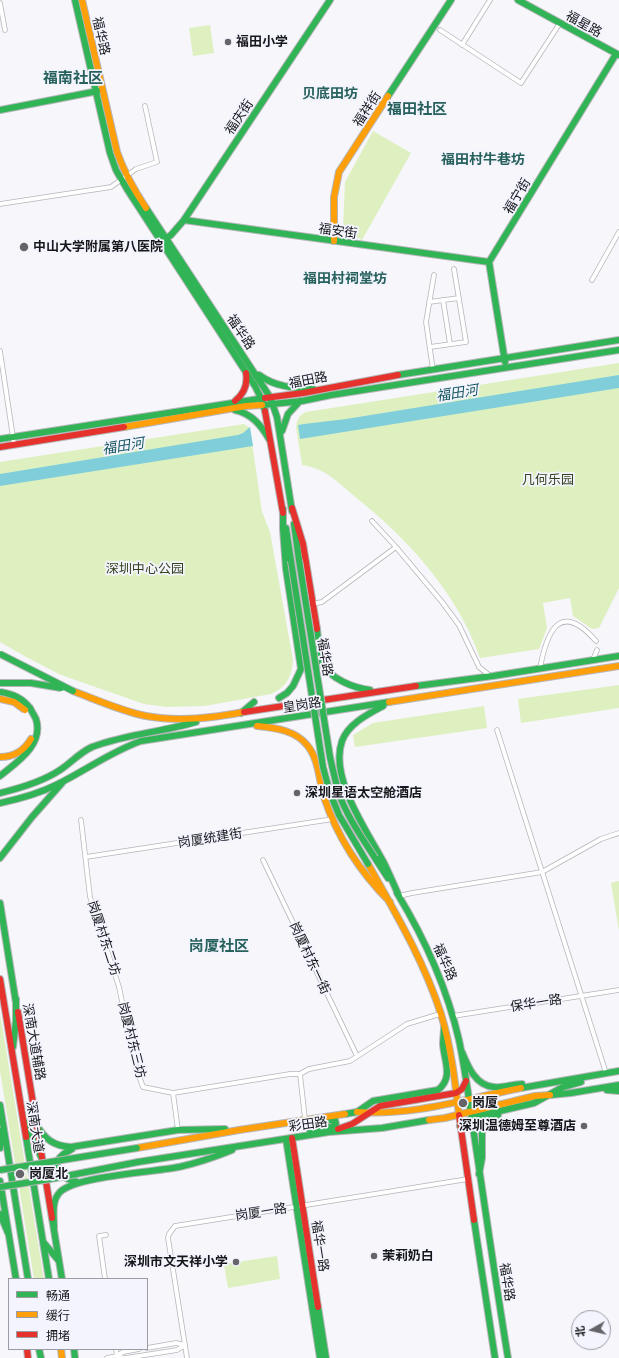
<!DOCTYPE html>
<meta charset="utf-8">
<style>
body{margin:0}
#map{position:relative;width:619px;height:1358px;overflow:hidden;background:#f6f6fb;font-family:"Exo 2","Noto Sans SC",sans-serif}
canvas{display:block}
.legend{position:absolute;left:8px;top:1278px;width:140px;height:72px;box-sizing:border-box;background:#f3f4fe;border:1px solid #9b9ca3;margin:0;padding:5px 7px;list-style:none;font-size:12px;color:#17171b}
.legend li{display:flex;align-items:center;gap:8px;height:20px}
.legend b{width:20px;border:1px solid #9b9ca3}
.north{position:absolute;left:571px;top:1310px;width:40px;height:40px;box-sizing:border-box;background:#f3f4fe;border:1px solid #9b9ca3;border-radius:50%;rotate:262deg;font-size:11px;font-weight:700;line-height:16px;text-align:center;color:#17171b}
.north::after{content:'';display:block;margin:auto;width:14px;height:18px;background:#656569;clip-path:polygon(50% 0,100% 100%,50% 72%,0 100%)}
</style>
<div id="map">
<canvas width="619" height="1358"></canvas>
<ul class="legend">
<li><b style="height:5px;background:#30b455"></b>畅通</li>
<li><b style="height:5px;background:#ff9f0a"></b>缓行</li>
<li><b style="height:5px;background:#e5322d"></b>拥堵</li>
</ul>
<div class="north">北</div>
</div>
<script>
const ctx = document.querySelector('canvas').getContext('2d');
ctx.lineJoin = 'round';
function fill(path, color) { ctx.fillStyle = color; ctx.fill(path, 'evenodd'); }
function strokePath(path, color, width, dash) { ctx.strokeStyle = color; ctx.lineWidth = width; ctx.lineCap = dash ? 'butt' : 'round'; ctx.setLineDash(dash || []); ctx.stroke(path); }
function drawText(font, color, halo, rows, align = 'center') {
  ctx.font = font + ' "Exo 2","Noto Sans SC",sans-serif'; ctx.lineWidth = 3.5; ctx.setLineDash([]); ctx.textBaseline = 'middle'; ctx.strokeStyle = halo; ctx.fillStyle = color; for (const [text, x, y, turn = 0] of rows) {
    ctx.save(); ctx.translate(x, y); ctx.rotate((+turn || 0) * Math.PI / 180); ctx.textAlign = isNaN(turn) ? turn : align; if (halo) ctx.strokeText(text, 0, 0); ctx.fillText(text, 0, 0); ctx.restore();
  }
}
const green = new Path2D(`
 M210,25L214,53L193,56L189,28Z
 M373,131L411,153L362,240L343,229L345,182Z
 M619,363V588L599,628L592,629L573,616L570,598L543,603L547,628L539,649L480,658C457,592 407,538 353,495C335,480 326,469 302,465L296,427C297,420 299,415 306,412Z
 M244,424L250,428L262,512L270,532L293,660C292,676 287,687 271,694L205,706L167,707L144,704L61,675L26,657L0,642V462Z
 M619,685V708L521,723L518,699Z
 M484,706L487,728L355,747L353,735L373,723Z
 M619,881V931L611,883Z
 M0,1013L44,1279H34L0,1071Z
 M277,1256L280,1279L228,1288L224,1264Z`);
const water = new Path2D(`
 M619,375V388L300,439L298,425L304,424L346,419Z
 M250,427L253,446L0,486V474L238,435L243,433Z`);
const street = new Path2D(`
 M0,3L5,30
 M440,30L521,83L560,23
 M462,45L490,0
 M0,204L111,187L136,169L157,162L145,106
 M592,280L619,232
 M443,300L450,344
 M429,302L459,298
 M430,347L466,342L454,269
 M0,351L14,444
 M433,370L426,322L434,275
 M372,521L396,547L442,602L459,625L479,667L489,675
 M312,604L322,602L396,547
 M593,660L597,650
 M540,668C547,631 560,600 596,641
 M497,730L606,1073
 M81,820L90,897L119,987L136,1068L143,1087L173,1093L290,1074H300L309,1069L350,1061L407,1024L440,1014
 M86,857L333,819
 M263,860L357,1056
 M399,896L412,893L542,872L601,839L619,833
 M453,1016L619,990
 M300,1074L305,1119
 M173,1093L178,1130
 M105,1279L99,1236L106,1235
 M147,1348L176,1343L185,1345
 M116,1349L117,1356
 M117,1356L123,1352L139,1349
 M107,1358L117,1356L123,1358
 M126,1358L177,1350L185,1345
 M187,1358L168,1238L169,1234L175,1226L468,1179`);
const fast = new Path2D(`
 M75,0L110,153L116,170L127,189L255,386L261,398L265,411
 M518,0L619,55
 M388,96L451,0
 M0,110L98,91
 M146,208L270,397L277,417L292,511
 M184,220L489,262
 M164,240L171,235L184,220L330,0
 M505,362L489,262L616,54
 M259,375C275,387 294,388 313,389
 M398,375L619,340
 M262,405L302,401L331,395L619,350
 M235,410C252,414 261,425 269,439
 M282,431L288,414L300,401
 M0,439L265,398
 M294,524L299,560
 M286,528L291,561
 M317,629C318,637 319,657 322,663C330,679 354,688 370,690
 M416,686L493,676L619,656
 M279,698L287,693L293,686L301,669L286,569L283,529V509
 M383,706C368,714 348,724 342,741C329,778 367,831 384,863C389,873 394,885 399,896
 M241,713L254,702
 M0,776C17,762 44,745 36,719C34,715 32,712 30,708
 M0,793C21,788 42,782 60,770C71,763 79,753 92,747C126,734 162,732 196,722
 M0,803C19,799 38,794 56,785C85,771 110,752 141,741L389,702
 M0,858L32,817L62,783
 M375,858L388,878
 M397,893C425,939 447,988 459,1040C467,1078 471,1116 477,1154C487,1222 497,1290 508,1358
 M0,903L16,1003
 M13,1047L16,1020V999
 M462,1052C468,1067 476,1086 494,1087C503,1088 513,1084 522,1084
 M521,1088L619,1071
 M607,1090L619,1091
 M550,1095L571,1093L619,1085
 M0,1105L28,1279
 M345,1114L357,1112L373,1101L438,1090C454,1077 444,1061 443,1044C443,1039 444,1033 444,1028
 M26,1123L42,1159
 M37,1126C46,1140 54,1146 71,1147L178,1130L225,1129
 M460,1126L474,1117L534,1103L563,1087L581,1082
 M310,1131L331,1127L336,1124L335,1120H327
 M26,1137L49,1279
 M286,1139L320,1358
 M0,1148L1,1131
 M72,1149C48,1161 54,1176 77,1182
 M138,1162L329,1132L382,1128L429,1120
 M479,1174L482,1158V1127L487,1120L498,1115
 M0,1181L16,1279
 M0,1214L8,1233
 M52,1218L62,1279
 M474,1220L495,1358
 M54,1228C54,1217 51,1201 60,1192C76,1176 154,1172 179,1167C197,1163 215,1157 232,1150
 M44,1243L59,1261
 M318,1307L326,1358
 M39,1349L41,1358
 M74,1349L75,1358`);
const slow = new Path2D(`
 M82,0L117,152C124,172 134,190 146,208
 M334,241V197L339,172L388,96
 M124,427L246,406L262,405
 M73,691C97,700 121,711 146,716C179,722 212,718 244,712
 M389,702L619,666
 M257,726C275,728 295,730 307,745C319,759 319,780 324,797C337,836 361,873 390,902
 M0,757C14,757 24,751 31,739
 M368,864C395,912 424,961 441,1014C451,1047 455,1081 459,1115
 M357,1112C416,1116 464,1099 521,1088
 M429,1120L445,1118L535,1096L550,1095
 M137,1148L239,1130L345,1114
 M61,1349L62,1358`);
const jam = new Path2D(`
 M265,398L303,393L398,375
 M235,401C244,394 248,385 246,373
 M265,411L283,513
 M0,447L124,427
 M292,508L303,544L317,629
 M244,712L416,686
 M0,979L26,1137
 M18,1012L52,1218
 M459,1115L474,1220
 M338,1129L352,1124L380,1106L456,1093L462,1089L466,1081
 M292,1138L318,1307
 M27,1349L28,1358`);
const fastBridge = new Path2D(`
 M299,560L330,757C333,771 336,785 341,799C349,820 363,839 375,858
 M291,561L323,767L330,793L339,815L368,864
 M0,654L73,691
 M0,683H31L61,688
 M0,692C13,694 22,698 30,708
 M0,1170L137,1148
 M0,1187L56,1178L138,1162`);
const slowBridge = new Path2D(`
 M0,699L14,702L25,710`);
const markers = [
 [228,42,4,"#656569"],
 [24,247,5,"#656569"],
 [297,793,4,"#656569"],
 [463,1103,5,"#656569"],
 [584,1126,4,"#656569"],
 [20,1174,5,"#656569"],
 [374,1256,4,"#656569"],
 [236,1262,4,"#656569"]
];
const streetNames = [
 ["福星路",584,24,29],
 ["福华路",101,36,77],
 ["福祥街",367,109,-57],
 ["福庆街",239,117,-56],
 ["福宁街",517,196,-59],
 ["福安街",338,231,8],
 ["福华路",241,332,56],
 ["福田路",308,380,-11],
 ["福华路",325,657,81],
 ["皇岗路",302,705,-9],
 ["岗厦统建街",210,838,-9],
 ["岗厦村东二坊",104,938,72],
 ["岗厦村东一街",310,958,65],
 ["福华路",445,962,66],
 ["保华一路",536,1003,-9],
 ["岗厦村东三坊",132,1040,76],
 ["深南大道辅路",34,1042,80],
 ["彩田路",308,1124,-8],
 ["深南大道",35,1127,81],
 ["岗厦一路",261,1212,-9],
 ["福华一路",320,1246,81],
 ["福华路",507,1282,81]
];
const poiNames = [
 ["福田小学",236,42],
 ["中山大学附属第八医院",33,247],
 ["深圳星语太空舱酒店",305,793],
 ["岗厦",472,1103],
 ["深圳温德姆至尊酒店",576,1126,"right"],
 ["岗厦北",29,1174],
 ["茉莉奶白",382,1256],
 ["深圳市文天祥小学",228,1262,"right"]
];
const parkNames = [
 ["几何乐园",548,480],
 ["深圳中心公园",145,569]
];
const neighbourhoodNames = [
 ["贝底田坊",330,93],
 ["福田村牛巷坊",483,159],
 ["福田村祠堂坊",345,278]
];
const waterNames = [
 ["福田河",457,393,-9],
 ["福田河",123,446,-9]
];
const quarterNames = [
 ["福南社区",73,78],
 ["福田社区",417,109],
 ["岗厦社区",219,946]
];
fill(green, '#def0c0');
fill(water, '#7fceda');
strokePath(street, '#b6b6ba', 5.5);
strokePath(fast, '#b6b6ba', 8);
strokePath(slow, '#b6b6ba', 8);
strokePath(jam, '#b6b6ba', 8);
strokePath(street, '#fefefe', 4);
strokePath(fast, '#30b455', 6);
strokePath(slow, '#ff9f0a', 6);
strokePath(jam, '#e5322d', 6);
strokePath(fastBridge, '#b6b6ba', 8, []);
strokePath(slowBridge, '#b6b6ba', 8, []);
strokePath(fastBridge, '#30b455', 6);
strokePath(slowBridge, '#ff9f0a', 6);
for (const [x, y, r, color] of markers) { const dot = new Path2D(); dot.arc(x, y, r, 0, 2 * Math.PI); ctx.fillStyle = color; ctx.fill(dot); strokePath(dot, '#f3f4fe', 1.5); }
drawText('13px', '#17171b', '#f3f4fe', streetNames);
drawText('bold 13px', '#17171b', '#f3f4fe', poiNames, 'left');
drawText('13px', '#34411a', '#f3f4fe', parkNames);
drawText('bold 14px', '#28615c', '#f3f4fe', neighbourhoodNames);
drawText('italic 14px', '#15565e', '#f3f4fe', waterNames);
drawText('bold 15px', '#28615c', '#f3f4fe', quarterNames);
</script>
